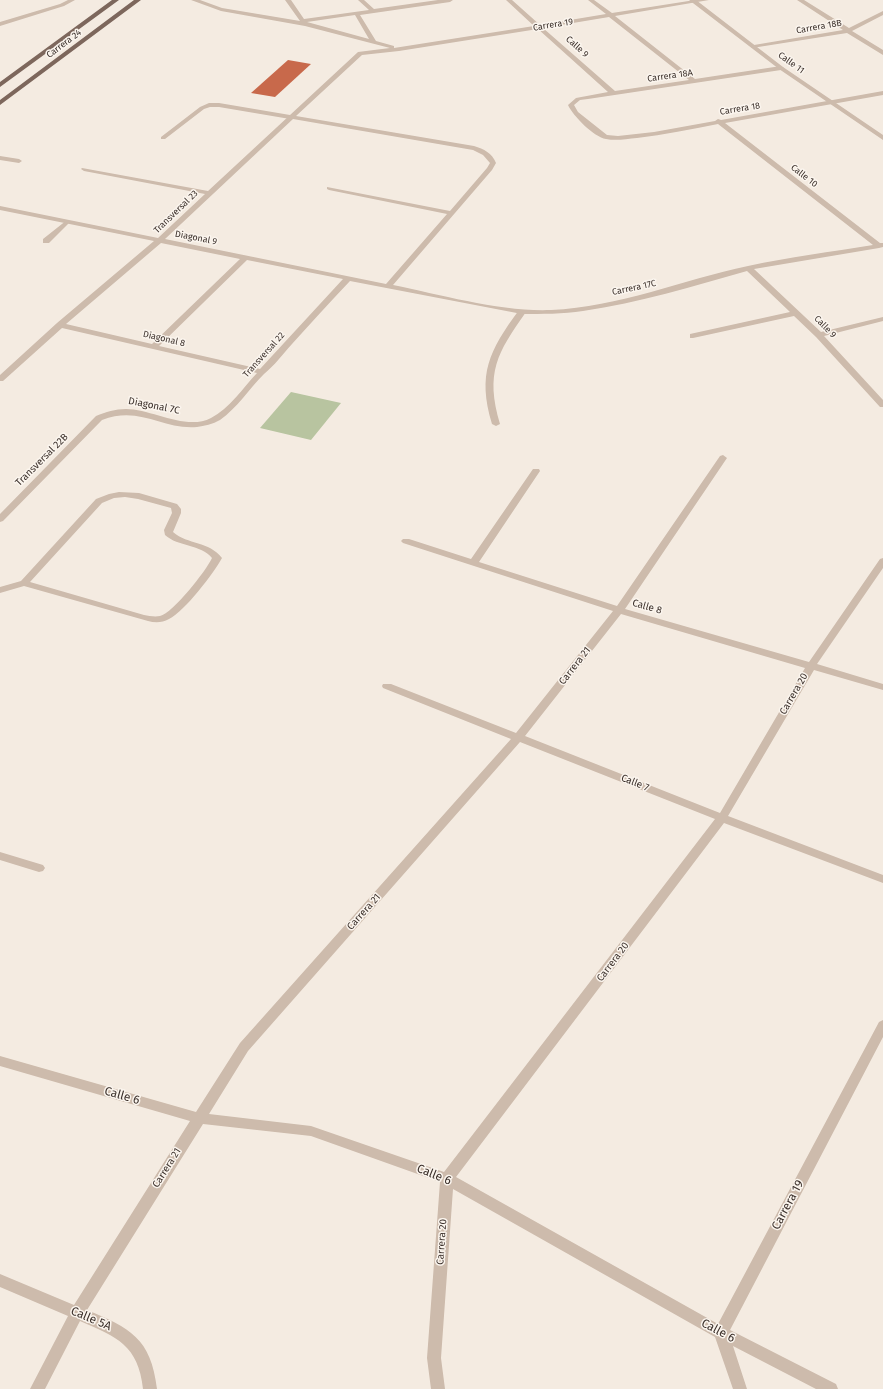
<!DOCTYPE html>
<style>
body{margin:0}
canvas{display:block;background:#f4ebe1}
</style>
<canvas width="883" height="1389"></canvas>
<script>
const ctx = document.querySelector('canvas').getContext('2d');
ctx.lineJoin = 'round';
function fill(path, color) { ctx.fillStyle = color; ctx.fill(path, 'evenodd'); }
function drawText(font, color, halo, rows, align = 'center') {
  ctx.font = font + ' "Fira Sans",sans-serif'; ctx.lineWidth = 3; ctx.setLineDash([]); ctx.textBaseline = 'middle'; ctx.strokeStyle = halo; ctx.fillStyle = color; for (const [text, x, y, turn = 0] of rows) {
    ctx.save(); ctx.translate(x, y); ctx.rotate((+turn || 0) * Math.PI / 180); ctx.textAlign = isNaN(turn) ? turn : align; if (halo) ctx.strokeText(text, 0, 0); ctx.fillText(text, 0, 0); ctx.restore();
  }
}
const green = new Path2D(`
 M291,392L341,403L311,440L260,428Z`);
const building = new Path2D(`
 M288,60L311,64L275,97L251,93Z`);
const service = new Path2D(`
 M209,103H219L290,115L293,117L290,119L219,107H210L204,109L165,139H161V137L200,107Z
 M0,156L19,159L22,161L19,163L0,160Z
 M67,220L70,222L49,243H43V239Z
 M519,310H525L526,312C497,353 485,373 500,424L496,426L492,424C477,374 489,351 519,310Z
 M119,492L139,493L177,504L181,509V513L173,532C188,545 209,541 222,558C213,574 185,611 169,619C162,623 155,623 148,621L24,586L0,593V587L21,581L96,499L109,494ZM125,497L138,499L171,508L172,513L164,530L165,535C178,547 201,544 212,558C206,571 173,613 160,616C155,617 149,616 144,615L30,582L102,503L114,498Z`);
const minor = new Path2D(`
 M68,0H75L64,6L0,26V22L60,4Z
 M191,0H200L222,8L300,21L285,0H291L304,19L369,10L358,0H364L374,9L438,0H453L450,2L360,15L376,41L394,46V48L534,26L506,0H512L540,25L606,14L588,0H594L612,13L695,0H709L615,16L695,79L781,66L784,68L781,70L588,99L580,100L574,105L578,112L607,135L618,136L654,132L715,121L718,119L721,120L883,91V95L725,123L880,243H883V247L879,248L754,269L821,332L883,317V321L824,336L883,400V407H880L816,337L794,316L693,338H690V334L790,312L747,271C693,286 639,303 583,311C563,314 542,314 522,314L350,281C330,302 311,323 292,344C283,354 274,366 264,374C249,389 237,408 220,420C213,424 204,426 197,427C162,430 140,405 102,420L3,521L0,522V514L96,416C106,412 115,409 126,409C152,409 186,431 211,418C229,409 243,388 257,373L62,328L3,381H0V375L57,323L154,241L0,210V206L158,238L205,194L84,171L81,169L82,168L208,191L358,52L390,48L305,26L221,11ZM355,15L369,39L307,22ZM609,17L689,80L615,91L543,28ZM538,29L608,92L576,98L568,105C573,116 594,137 606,139C616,141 626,139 637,138C664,135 691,129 718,124L873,245C831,252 789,257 748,266C682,280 619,307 551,310C501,312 442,295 393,285L492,170L496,163C492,153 484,149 474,146L296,116L362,55L399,51ZM293,119L473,150L483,155L490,163L487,168L450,211L327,187V189L329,190L447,214L386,284L165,239ZM161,243L240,259L152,344L66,324ZM247,260L343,279L260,369L159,346Z
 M797,0H804L849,28L883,11V15L852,31L883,50V55L847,33L752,48L751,47L754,45L843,30Z
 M723,455L727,458L625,609L809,662L880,559L883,558V568L817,664L883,684V690L814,670L728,816L883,875V883L724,823L456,1177L718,1324L879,1022L883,1020V1037L730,1330L836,1384L838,1389H816L733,1346L747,1389H733L715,1337L453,1189L441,1358L445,1389H431L427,1358L440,1182L311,1136L203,1124L87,1310C130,1328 151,1338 157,1389H143C138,1345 117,1337 80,1321L45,1389H30L68,1316L0,1287V1274L74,1305L190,1121L0,1066V1056L196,1112L240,1043L511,739L383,688L382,686L383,684H391L516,733L613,611L403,543L401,541L403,539H409L471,559L533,469H539L540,471L479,562L617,606L720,456ZM621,614L805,668L720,813L525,736ZM520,742L715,819L444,1172L311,1126L209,1114L248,1051Z
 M0,852L43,865L45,868L43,871L39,872L0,860Z`);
const tertiary = new Path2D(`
 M689,0H696L783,67L883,135V140L779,69Z`);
const primary = new Path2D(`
 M112,0H119L0,87V82Z
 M134,0H141L0,105V100Z`);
const farStreetnames = [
 ["Carrera 19",553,25,-9],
 ["Carrera 18B",819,27,-10],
 ["Carrera 24",64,44,-37],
 ["Calle 9",577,47,42],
 ["Calle 11",791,63,36],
 ["Carrera 18A",670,76,-8],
 ["Carrera 18",740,109,-9],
 ["Calle 10",804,176,38],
 ["Transversal 23",176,212,-44],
 ["Diagonal 9",196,238,11],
 ["Carrera 17C",634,288,-12],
 ["Calle 9",825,327,46],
 ["Diagonal 8",164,339,13],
 ["Transversal 22",264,355,-48]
];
const streetNames = [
 ["Diagonal 7C",154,406,11],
 ["Transversal 22B",42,460,-45],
 ["Calle 8",647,607,16],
 ["Carrera 21",575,666,-52],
 ["Carrera 20",794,694,-60],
 ["Calle 7",635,783,22],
 ["Carrera 21",364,912,-48],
 ["Carrera 20",613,962,-53],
 ["Carrera 21",167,1168,-58],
 ["Carrera 20",442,1242,-86]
];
const nearStreetnames = [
 ["Calle 6",122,1096,16],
 ["Calle 6",434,1175,22],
 ["Carrera 19",788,1205,-62],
 ["Calle 5A",91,1319,23],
 ["Calle 6",718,1331,28]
];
fill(green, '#b8c4a0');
fill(building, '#c8694b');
fill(service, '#cdbbac');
fill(minor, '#cdbbac');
fill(tertiary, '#cdbbac');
fill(primary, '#7d675c');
drawText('9px', '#3b302b', '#fbf5ee', farStreetnames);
drawText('10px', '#3b302b', '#fbf5ee', streetNames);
drawText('12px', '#3b302b', '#fbf5ee', nearStreetnames);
</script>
